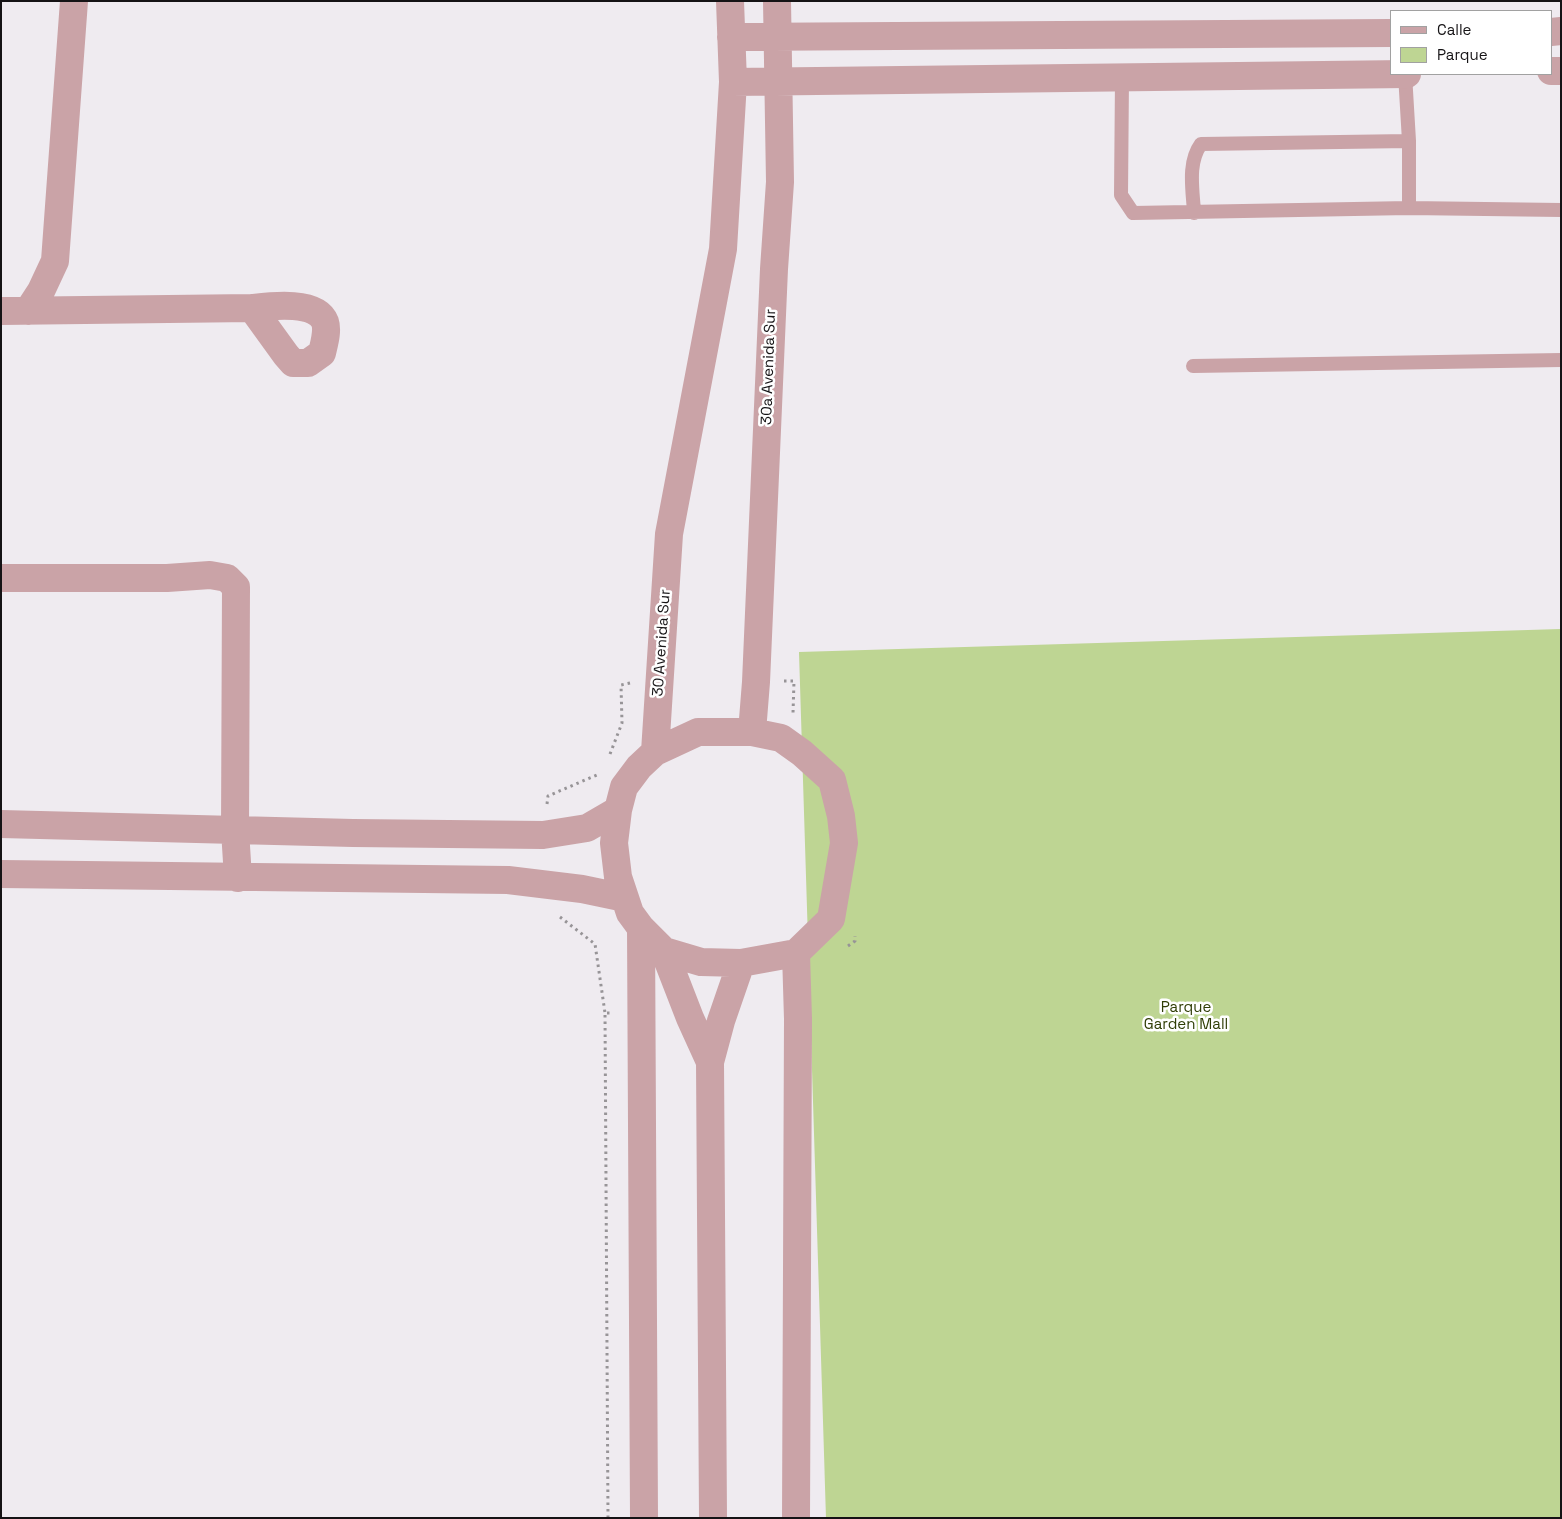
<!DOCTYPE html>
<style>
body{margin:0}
#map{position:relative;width:1562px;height:1519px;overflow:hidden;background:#efebf0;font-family:"Space Grotesk",sans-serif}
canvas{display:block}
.frame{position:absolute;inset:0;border:2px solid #151315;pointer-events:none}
.legend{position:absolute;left:1390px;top:10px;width:162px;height:65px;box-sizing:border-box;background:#fff;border:1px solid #a1a1a1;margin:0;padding:6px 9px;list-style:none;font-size:15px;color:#151315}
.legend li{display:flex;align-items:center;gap:10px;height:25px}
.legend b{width:25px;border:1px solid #a1a1a1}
</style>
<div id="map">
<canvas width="1562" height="1519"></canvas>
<div class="frame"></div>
<ul class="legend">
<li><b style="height:6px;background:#caa3a7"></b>Calle</li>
<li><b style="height:14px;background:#bed593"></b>Parque</li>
</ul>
</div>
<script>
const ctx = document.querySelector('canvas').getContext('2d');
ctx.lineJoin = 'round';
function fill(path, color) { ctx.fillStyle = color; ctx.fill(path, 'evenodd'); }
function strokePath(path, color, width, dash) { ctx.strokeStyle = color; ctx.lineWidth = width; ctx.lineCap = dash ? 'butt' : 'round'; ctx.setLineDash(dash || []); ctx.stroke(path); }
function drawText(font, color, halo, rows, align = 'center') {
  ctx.font = font + ' "Space Grotesk",sans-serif'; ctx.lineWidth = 5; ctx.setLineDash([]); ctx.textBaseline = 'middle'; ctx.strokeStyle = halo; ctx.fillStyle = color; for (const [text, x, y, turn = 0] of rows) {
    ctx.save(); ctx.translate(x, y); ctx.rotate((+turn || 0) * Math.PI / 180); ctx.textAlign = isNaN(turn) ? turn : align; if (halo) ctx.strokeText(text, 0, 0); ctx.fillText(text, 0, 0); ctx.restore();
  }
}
const green = new Path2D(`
 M1561,629V1518H826L799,652Z`);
const path = new Path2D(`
 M784,681H794L793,713
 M610,754L622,723L621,685L630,683
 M547,804L548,796L599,774
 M560,917L595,944L605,1013
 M848,946L855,941V936
 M608,1518L605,1013H612`);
const lane = new Path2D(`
 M1405,74L1409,141V208
 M1122,78L1121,195L1133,213L1409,208L1561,210
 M1194,213C1193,191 1187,163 1201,144L1409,141
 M1193,366L1561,360`);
const street = new Path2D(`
 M1551,32L1561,31
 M731,37L1391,33
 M1551,71H1561
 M733,82L1407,74
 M1,311L252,308C270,306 317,300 325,322C328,331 324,344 322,353L308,363H293L286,355L252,308
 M28,311L41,291L55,261L74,1
 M1,578H167L210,575L227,578L236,587L235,830L238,878
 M752,732L756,682L774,269L780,182L777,1
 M655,752L669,534L723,249L733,82L730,1
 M1,824L353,833L543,835L587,828L618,810
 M1,874L508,880L582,889L625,898
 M641,928L664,951L701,962L741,963L796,953L831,919L844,843L841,816L832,780L802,753L781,738L752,732H698L655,752L639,767L624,787L618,810L614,843L618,877L630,913L641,928L644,1518
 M664,951L690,1018L710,1062L721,1021L741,963
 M710,1062L713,1518
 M796,1518L798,1019L796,953`);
const streetNames = [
 ["30a Avenida Sur",769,367,-88],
 ["30 Avenida Sur",662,643,-86]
];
const parkNames = [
 ["Parque",1186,1008],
 ["Garden Mall",1186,1025]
];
fill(green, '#bed593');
strokePath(path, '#979497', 3, [2.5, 4]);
strokePath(lane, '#caa3a7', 14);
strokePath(street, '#caa3a7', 28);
drawText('15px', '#151315', '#fff', streetNames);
drawText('15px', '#303e06', '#fff', parkNames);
</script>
